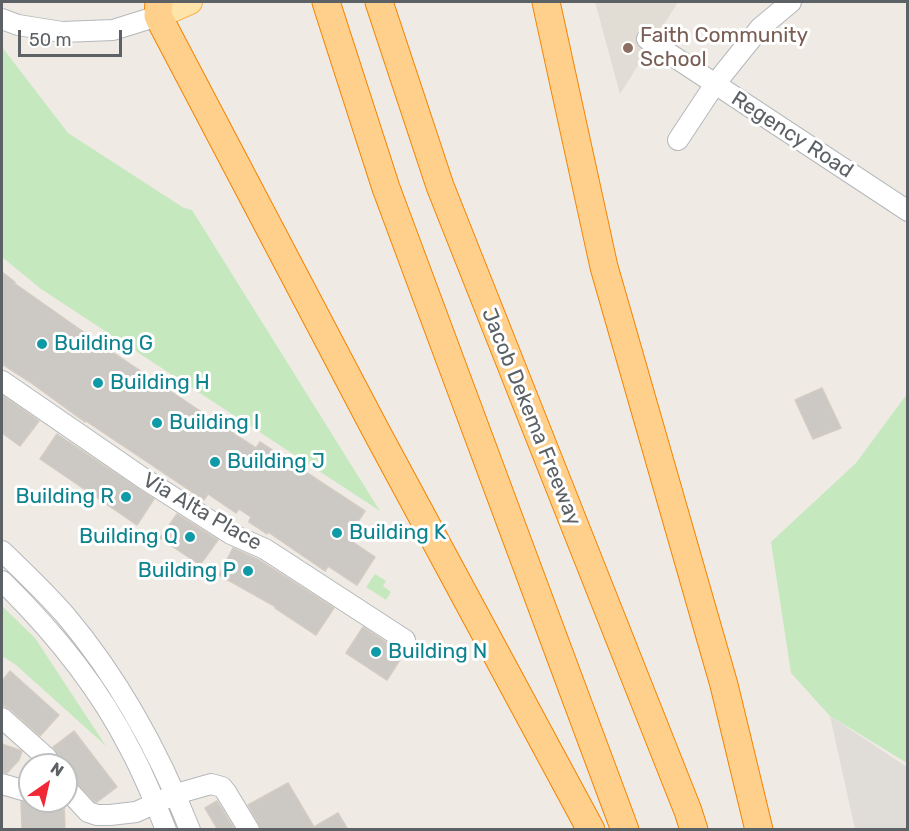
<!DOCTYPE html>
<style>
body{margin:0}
#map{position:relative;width:909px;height:831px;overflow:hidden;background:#efebe4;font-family:Rubik,sans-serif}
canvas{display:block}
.frame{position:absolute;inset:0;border:3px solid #5c6165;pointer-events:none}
.north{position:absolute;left:18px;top:753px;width:60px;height:60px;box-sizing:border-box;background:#fff;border:2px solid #bec0c1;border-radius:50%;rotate:34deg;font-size:16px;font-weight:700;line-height:24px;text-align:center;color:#5c6165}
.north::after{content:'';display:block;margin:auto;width:21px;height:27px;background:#f12836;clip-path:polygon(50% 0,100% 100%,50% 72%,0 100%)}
.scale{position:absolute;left:18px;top:30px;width:104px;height:27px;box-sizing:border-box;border:3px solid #5c6165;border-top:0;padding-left:8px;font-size:18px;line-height:21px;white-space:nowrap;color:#5c6165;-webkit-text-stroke:4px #fff;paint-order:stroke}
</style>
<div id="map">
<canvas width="909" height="831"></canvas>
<div class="frame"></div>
<div class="north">N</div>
<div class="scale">50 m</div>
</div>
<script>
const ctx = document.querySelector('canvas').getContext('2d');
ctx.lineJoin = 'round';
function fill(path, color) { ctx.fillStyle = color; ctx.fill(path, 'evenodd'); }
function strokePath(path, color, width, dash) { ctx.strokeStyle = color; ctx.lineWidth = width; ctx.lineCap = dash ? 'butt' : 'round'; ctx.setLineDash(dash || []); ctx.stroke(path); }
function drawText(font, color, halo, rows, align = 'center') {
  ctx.font = font + ' Rubik,sans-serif'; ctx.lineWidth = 6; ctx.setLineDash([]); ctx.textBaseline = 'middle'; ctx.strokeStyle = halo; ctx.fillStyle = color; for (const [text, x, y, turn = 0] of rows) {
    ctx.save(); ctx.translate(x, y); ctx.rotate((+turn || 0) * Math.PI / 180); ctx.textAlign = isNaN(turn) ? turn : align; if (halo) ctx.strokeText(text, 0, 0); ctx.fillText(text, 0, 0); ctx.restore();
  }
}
const industrial = new Path2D(`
 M830,716L907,767V829H855Z`);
const education = new Path2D(`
 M595,2H678L620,94Z`);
const green = new Path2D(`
 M2,47L68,133L184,208L192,210L380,511L41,289L2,257Z
 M907,394V763L830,716L791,673L771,542L856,463Z
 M375,574L386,581L383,586L391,592L386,600L366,587Z
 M2,606L35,638L106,746L16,665L2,656Z`);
const building = new Path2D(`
 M2,272L15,282L14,283L102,345L218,423L256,448L260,442L365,511L347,538L375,557L357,585L328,566L325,571L268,532L267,534L249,522V521L251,517L239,509L236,513L208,494L204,500L86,421L85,422L30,382L2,364Z
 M822,388L841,428L813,439L795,400Z
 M2,395L39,421L20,446L2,433Z
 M57,434L154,499L137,525L40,459Z
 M177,514L218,540L200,565L160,538Z
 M233,548L259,560L334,608L316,635L275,608L276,607L219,575Z
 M363,627L398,650L405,652L387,680L346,653Z
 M10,671L59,715L40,736L10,709L2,705V681Z
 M74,731L117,787L97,802H95L71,778L66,771V766L73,769L59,756L53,747Z
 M2,744L22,751L19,760L7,773L2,772Z
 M288,783L314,827L338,813L348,830H261L259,824L248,805Z
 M33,801H62L64,803L65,830H22L21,802Z
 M217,801L235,830H218L205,808Z`);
const minor = new Path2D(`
 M2,19L18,25L62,32L113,30L158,16
 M647,39L908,211
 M678,140L715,84L760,28L791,2
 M2,381L143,478L231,534L265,549L405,640
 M2,551C24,572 46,593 66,616C120,680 159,752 190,830
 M2,581C52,630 98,686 130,749C144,775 155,802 166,830
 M2,718L47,758L48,765
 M2,784L26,791L30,789
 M66,788L88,812L97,815H110L136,812L176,794L211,784L222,787L226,792L249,830`);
const major = new Path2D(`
 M158,16L190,2`);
const highway = new Path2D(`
 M159,2L158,16L375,429L591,830
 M326,2L386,188L625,830
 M379,2L440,186L688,811L694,830
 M546,2L604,267L724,685L759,830`);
const markers = [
 [628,48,6,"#8d6e63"],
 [42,344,6,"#0f9aa8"],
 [98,383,6,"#0f9aa8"],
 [157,423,6,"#0f9aa8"],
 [215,462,6,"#0f9aa8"],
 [126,497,6,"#0f9aa8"],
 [337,533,6,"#0f9aa8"],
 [190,537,6,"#0f9aa8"],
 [248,571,6,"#0f9aa8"],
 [376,652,6,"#0f9aa8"]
];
const educationNames = [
 ["Faith Community",640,36],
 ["School",640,60]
];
const streetNames = [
 ["Regency Road",792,135,33],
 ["Jacob Dekema Freeway",531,417,68],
 ["Via Alta Place",202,512,30]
];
const cultureNames = [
 ["Building G",54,344],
 ["Building H",110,383],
 ["Building I",169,423],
 ["Building J",227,462],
 ["Building R",114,497,"right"],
 ["Building K",349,533],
 ["Building Q",178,537,"right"],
 ["Building P",236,571,"right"],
 ["Building N",388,652]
];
fill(industrial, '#e0ddd8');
fill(education, '#e1dcd4');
fill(green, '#c5e8bf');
fill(building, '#ccc8c3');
strokePath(building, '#d4ccc2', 1.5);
strokePath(minor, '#b4b8bb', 22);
strokePath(major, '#f7b254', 26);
strokePath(highway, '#f38300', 29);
strokePath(minor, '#fff', 20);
strokePath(major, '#ffe4a9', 24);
strokePath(highway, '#ffd08b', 27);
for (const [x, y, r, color] of markers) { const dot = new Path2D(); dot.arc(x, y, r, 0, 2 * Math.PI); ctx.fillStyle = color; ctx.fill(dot); strokePath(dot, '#fff', 2); }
drawText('21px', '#785e54', '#fff', educationNames, 'left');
drawText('21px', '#5c6165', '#fff', streetNames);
drawText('21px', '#0d838f', '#fff', cultureNames, 'left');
</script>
